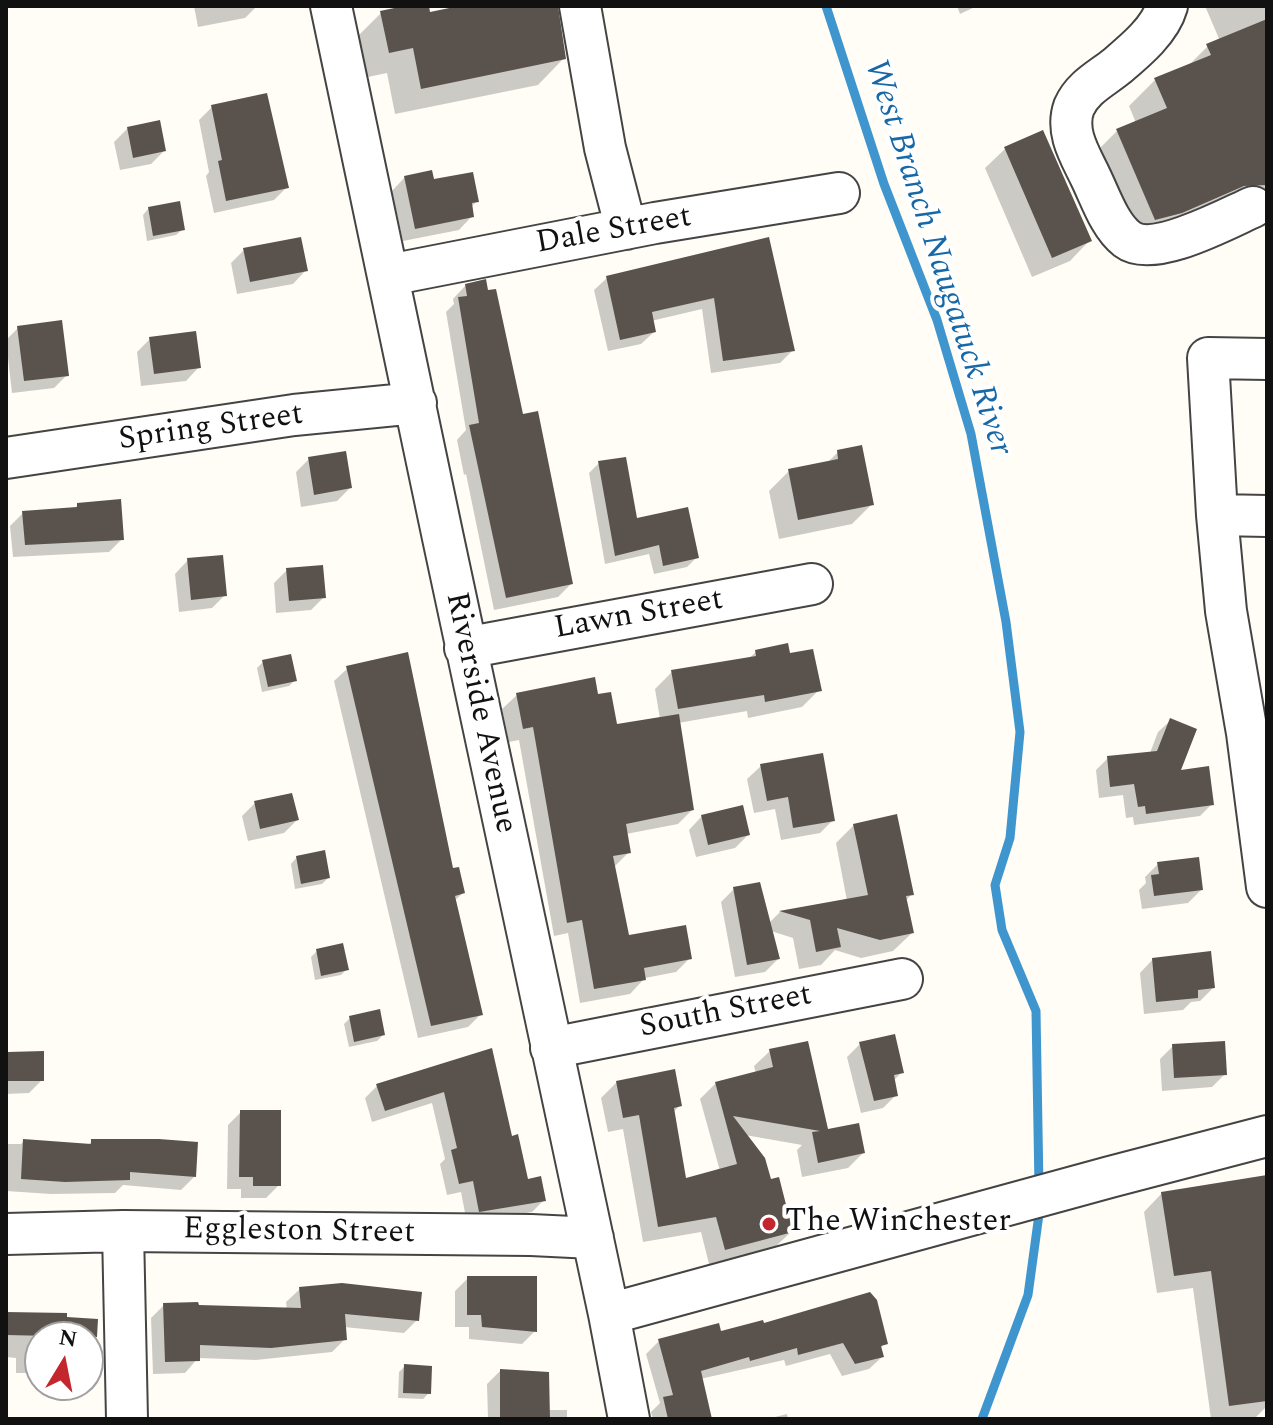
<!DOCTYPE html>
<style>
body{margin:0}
#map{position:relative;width:1273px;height:1425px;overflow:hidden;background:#fffdf5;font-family:Spectral,serif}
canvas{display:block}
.frame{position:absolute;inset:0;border:8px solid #111;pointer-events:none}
.north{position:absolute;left:24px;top:1321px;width:80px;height:80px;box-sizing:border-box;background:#fff;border:2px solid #a0a0a0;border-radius:50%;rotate:10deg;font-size:22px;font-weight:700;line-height:32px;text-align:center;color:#111}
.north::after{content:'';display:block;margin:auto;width:28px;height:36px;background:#c4262e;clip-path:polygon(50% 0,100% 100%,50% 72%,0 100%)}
</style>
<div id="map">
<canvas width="1273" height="1425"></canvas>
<div class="frame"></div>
<div class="north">N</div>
</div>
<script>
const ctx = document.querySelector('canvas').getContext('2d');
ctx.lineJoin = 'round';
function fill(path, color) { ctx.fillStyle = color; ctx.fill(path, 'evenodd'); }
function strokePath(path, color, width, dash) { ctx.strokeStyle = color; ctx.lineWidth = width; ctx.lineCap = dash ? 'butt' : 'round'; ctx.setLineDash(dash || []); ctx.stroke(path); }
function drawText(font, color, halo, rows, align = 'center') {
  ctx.font = font + ' Spectral,serif'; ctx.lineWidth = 8; ctx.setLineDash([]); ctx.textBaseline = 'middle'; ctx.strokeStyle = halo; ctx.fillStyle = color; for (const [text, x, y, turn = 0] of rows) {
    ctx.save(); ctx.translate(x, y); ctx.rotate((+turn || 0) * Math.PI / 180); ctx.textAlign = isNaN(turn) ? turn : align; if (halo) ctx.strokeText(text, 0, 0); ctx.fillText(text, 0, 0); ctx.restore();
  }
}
const shadow = new Path2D(`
 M194,6H257L245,18L198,27Z
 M415,6H427L429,14L459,8V6H556L564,58L538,85L395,114L387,73L363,78L355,39L381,13Z
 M957,6H977L960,14Z
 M1205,6H1267V198L1129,245L1091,157L1117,131L1136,123L1129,106L1155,80L1187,67L1208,46L1220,41Z
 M212,107L287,187L274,200L214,213L206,176L209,172L199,120Z
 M128,128L164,151L151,164L120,170L114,142Z
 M1005,149L1089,241L1070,261L1032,277L985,168Z
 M405,177L433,182L477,201L470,208L472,216L459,230L403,241L392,191Z
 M149,208L183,229L176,235L147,241L143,215Z
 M767,240L792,351L780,363L711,373L702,309L651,321L654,332L641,344L608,351L594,290L607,278Z
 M244,250L306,270L293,284L237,294L231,263Z
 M466,285L521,416L571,584L558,597L494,610L466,474L464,475L457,440L466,430L446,312L454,304L453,299Z
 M18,328L67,375L54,388L12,393L6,340Z
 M150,339L199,367L186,381L141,386L137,352Z
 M838,452L872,504L852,524L779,539L769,491L789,471L826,464Z
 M309,459L350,488L337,501L301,507L296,472Z
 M599,463L635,520L697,557L687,567L654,574L649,554L605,564L589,473Z
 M78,505L122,539L109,552L13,557L10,526L23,513L74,509Z
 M188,560L225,595L212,608L179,612L175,574Z
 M287,570L324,597L311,610L276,613L274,583Z
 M756,652L788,655L819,690L802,707L748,718L747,711L678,723L692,810L678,824L626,834L629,852L614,867L627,937L690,958L676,972L645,978L630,994L580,1003L568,933L554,936L519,740L509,742L502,709L517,695L596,697L615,726L660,719L655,689L672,672L748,659Z
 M263,662L295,680L289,686L262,692L257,668Z
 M348,668L463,893L454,901L481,1014L468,1027L418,1038L334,681Z
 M1171,720L1178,772L1212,804L1200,816L1134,825L1133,817L1126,818L1123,795L1099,798L1096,770L1108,758L1150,753L1158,732Z
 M761,766L833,820L820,833L781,840L775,809L754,813L747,779Z
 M255,803L297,820L284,833L248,841L242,816Z
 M702,816L748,835L735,848L696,857L689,830Z
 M854,825L912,894L905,901L912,933L893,951L861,958L835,950L821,965L799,969L793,938L771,931L778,959L765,972L735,977L721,902L734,889L769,923L780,912L847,901L836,843Z
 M297,857L328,878L322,884L295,889L291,864Z
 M1158,864L1201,890L1188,903L1142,909L1139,890L1146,883L1145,877Z
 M317,951L347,969L341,975L315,980L311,957Z
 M1153,959L1213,988L1200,1001L1191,1002L1183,1010L1144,1014L1140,973Z
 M350,1018L383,1035L377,1041L349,1047L344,1024Z
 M860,1044L902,1072L893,1081L896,1095L883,1108L861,1113L847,1057Z
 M1173,1046L1225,1074L1212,1087L1162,1091L1160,1059Z
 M490,1050L510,1138L526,1181L544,1200L532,1212L467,1223L461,1192L447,1195L440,1164L445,1159L432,1103L372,1122L365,1098L377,1086Z
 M770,1051L826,1132L863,1153L848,1168L802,1177L797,1150L802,1145L745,1135L791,1232L775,1247L709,1264L701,1232L643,1242L623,1129L608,1132L601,1098L617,1082L679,1106L673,1113L685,1180L720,1171L700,1099L716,1083L756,1074L754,1066Z
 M8,1054L42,1080L29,1093L6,1094V1056Z
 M241,1112L279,1185L266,1198H241V1189H227L228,1125Z
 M24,1141L87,1146L92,1141L194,1177L181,1190L123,1185L115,1193L51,1194L6,1191V1144H21Z
 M1267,1177V1406L1256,1417L1211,1419L1193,1288L1157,1293L1144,1212L1162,1193Z
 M468,1278L535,1331L522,1344L469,1339V1327H455V1291Z
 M300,1289L417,1320L404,1333L344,1327L345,1339L332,1352L256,1360L198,1358L185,1373L153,1374L151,1318L164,1305L287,1310L286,1302Z
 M6,1314L75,1333V1337H40V1373H16V1358L6,1357Z
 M763,1326L885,1343L880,1349L882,1357L869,1369L842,1376L830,1354L786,1366L784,1360L700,1379L709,1419H653L651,1412L660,1403L646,1354L659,1341Z
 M405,1366L429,1393L423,1399L398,1398L399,1372Z
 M500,1371L548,1410H567V1419H488L487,1384Z
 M787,1414L788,1419H767Z`);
const stream = new Path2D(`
 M826,6L884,184L937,320L971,434L1006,622L1020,732L1010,838L995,885L1002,930L1036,1011L1039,1188
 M982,1419L1028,1295L1040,1207`);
const building = new Path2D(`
 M404,6H429L430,12L459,6H558L566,59L421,89L413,48L389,53L380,11Z
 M1267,19V185L1244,186L1182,213L1155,220L1116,129L1167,108L1154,78L1211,55L1206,44Z
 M267,93L289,188L226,201L218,161L222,160L211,105Z
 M160,120L166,151L133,158L127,127Z
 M1043,130L1092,241L1052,258L1004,147Z
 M432,170L434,179L473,172L479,202L472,203L474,217L415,229L404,176Z
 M180,201L185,230L153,236L148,207Z
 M301,237L308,271L250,282L243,248Z
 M769,237L795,351L723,361L714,298L652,312L656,332L620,340L606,276Z
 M486,279L488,290L496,289L523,414L538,411L573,584L506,598L469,425L479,423L458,297L467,296L465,284Z
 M62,320L69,376L24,381L17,326Z
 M196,331L201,368L154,374L149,337Z
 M862,445L874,505L798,520L788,469L838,459L837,450Z
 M346,451L352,488L314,495L308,457Z
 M626,457L637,518L688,507L699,558L663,566L659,545L615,556L598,461Z
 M121,499L124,540L25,545L22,511L77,507V503Z
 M223,555L227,596L191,600L187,558Z
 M323,565L326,598L289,601L286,568Z
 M788,643L790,653L813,649L822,691L765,702L764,695L678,709L671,670L756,656L755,650Z
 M408,652L453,868L459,867L465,893L455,896L483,1015L431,1026L346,666Z
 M291,654L297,681L268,687L262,660Z
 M595,677L598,694L611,692L617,724L679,714L694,810L626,824L631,853L613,856L629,935L686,925L692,959L644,968L646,980L594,989L582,920L567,923L533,727L523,729L516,693Z
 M1170,718L1197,729L1181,770L1209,766L1214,805L1146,814L1145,806L1138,807L1134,784L1110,787L1107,756L1157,751Z
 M823,753L835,821L793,828L788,797L767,801L760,764Z
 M292,793L299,820L260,829L254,801Z
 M743,805L750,835L708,845L701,815Z
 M897,814L914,895L906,896L914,933L880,940L837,928L841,947L816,952L810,920L779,911L868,895L853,824Z
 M325,850L330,878L301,884L296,856Z
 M1199,857L1203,890L1154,896L1151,875L1159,874L1157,862Z
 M760,882L780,959L747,965L733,887Z
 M343,943L349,970L321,976L316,949Z
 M1211,951L1215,988L1198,990V998L1156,1002L1152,958Z
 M380,1009L385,1035L354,1042L349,1016Z
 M895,1034L904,1073L894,1075L898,1096L874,1101L859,1042Z
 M808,1041L828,1129L859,1123L865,1153L818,1163L812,1132L820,1131L733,1116L765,1158L771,1179L779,1177L793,1232L725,1250L716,1217L658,1227L639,1115L623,1118L616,1081L675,1069L682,1106L674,1108L686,1178L737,1164L715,1082L773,1067L769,1049Z
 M1225,1041L1227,1075L1174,1078L1172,1044Z
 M492,1048L512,1136L518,1134L528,1179L541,1176L546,1201L479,1212L473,1181L459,1184L451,1150L457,1148L444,1092L385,1111L376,1084Z
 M44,1051V1081H8V1052Z
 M240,1110H281V1186H253V1177H239Z
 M23,1139L91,1144V1139H159L198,1142L196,1177L130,1172V1180L65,1182L21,1179Z
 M1267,1175V1401L1229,1406L1211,1271L1174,1276L1161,1192Z
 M467,1276H537V1332L482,1327L481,1315H467Z
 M342,1283L422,1292L419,1321L345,1314L347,1340L271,1348L200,1345V1361L165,1362L163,1303L198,1302L199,1305L301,1308L299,1287Z
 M870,1292L877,1300L888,1344L881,1346L884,1357L855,1364L843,1343L798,1355L797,1348L750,1361L749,1357L701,1371L712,1419H668L663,1397L673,1395L658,1339L719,1323L721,1331L763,1320L764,1323Z
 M6,1312L67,1313V1317L98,1319L97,1337L6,1335Z
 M404,1364L432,1366L431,1394L403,1393Z
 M500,1369L549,1372L550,1419H500Z`);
const minor = new Path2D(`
 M331,6C423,442 514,879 609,1314L629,1419
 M580,6L605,148L626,229
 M1167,6C1160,30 1136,50 1117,66C1101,79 1083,87 1074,107C1065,132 1080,155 1090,176C1100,196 1109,225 1127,239C1153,259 1226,219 1253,207
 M389,275L655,223L839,193
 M1267,359L1208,358L1217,515L1226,611L1247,733L1267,887
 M6,458L294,415L416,403
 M1217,515L1267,516
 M465,648L812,584
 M551,1048L902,979
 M123,1231L127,1419
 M6,1234L123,1231L531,1235L593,1238
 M609,1314L1110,1177L1267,1136`);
const markers = [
 [769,1224,8,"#c4262e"]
];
const streetNames = [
 ["Dale Street",614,232,-10],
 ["Spring Street",211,429,-8],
 ["Lawn Street",639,616,-10],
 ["Riverside Avenue",479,713,78],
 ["South Street",726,1013,-11],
 ["Eggleston Street",299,1233,1]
];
const poiNames = [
 ["The Winchester",785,1224]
];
const waterNames = [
 ["West Branch Naugatuck River",936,258,72]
];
fill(shadow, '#0003');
strokePath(stream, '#3f96cf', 9);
fill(building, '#5a524d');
strokePath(minor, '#444', 44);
strokePath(minor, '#fff', 40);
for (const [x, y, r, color] of markers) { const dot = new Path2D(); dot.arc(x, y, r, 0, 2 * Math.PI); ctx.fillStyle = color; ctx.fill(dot); strokePath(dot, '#fff', 3); }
drawText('32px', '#111', '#fff', streetNames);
drawText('32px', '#111', '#fff', poiNames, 'left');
drawText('italic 34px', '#1768a6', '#fff', waterNames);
</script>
